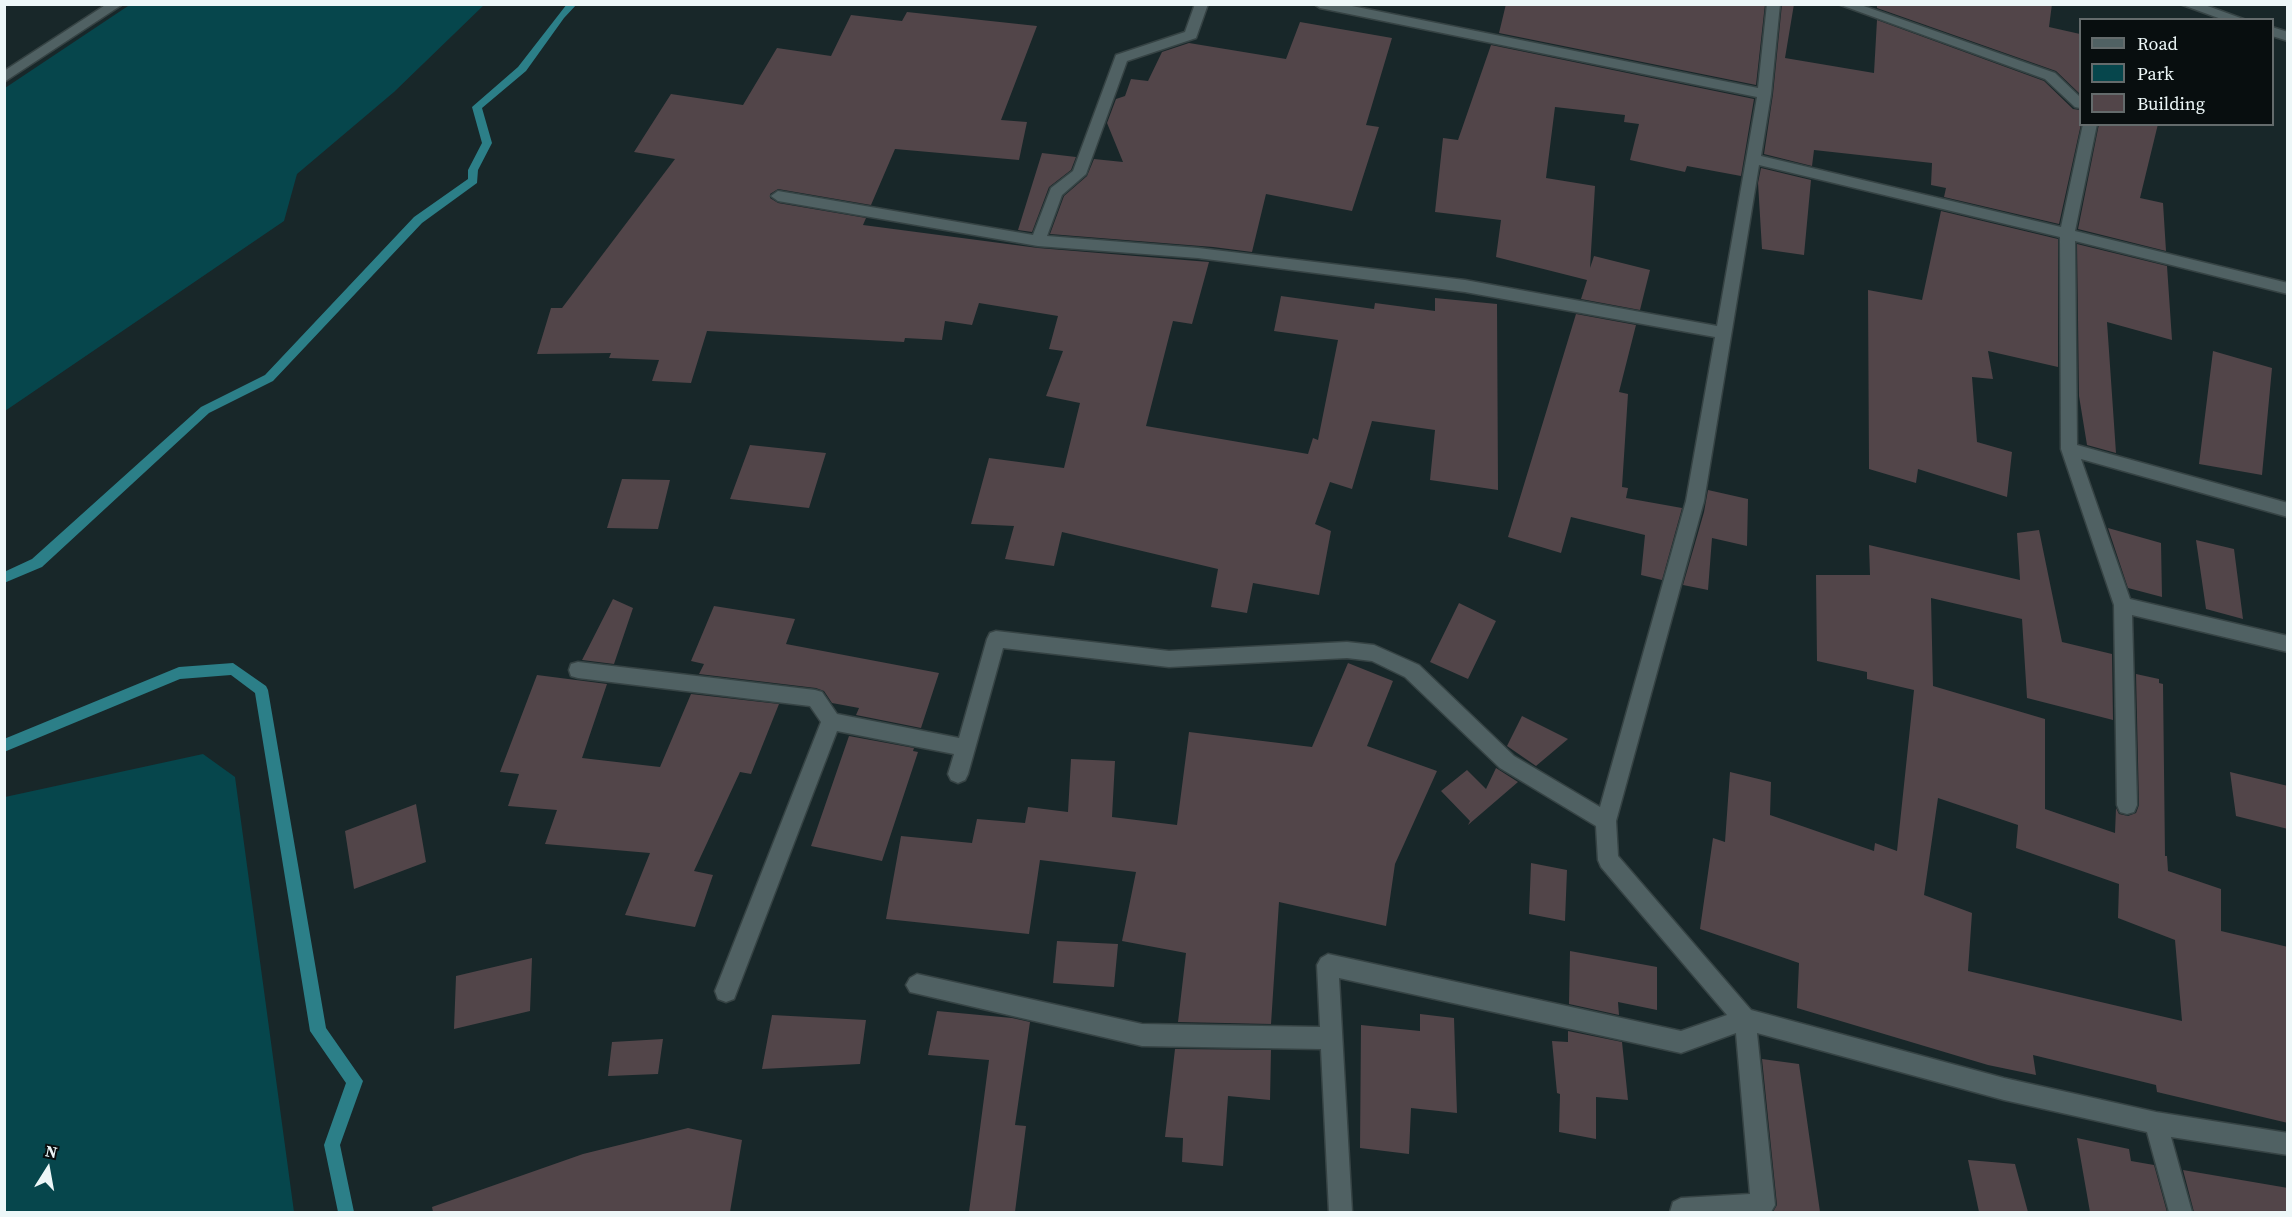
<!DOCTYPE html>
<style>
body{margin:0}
#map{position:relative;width:2292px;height:1217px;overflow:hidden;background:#182729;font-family:"Source Serif 4",serif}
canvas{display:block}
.frame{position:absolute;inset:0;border:6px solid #edf7f8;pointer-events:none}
.legend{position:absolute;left:2079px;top:18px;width:195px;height:108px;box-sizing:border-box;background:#080e0f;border:2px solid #646b6c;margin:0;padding:8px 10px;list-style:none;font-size:18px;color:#edf7f8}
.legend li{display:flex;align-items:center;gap:12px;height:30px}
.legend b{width:30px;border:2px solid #646b6c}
.north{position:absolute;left:18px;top:1139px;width:60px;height:60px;-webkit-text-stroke:4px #080e0f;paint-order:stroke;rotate:11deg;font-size:16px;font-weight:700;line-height:24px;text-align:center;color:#edf7f8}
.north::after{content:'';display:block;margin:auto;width:21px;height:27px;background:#edf7f8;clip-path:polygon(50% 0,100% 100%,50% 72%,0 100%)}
</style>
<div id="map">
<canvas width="2292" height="1217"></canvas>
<div class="frame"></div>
<ul class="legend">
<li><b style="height:8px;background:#506163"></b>Road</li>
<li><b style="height:16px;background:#06464c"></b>Park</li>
<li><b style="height:16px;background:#524549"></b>Building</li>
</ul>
<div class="north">N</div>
</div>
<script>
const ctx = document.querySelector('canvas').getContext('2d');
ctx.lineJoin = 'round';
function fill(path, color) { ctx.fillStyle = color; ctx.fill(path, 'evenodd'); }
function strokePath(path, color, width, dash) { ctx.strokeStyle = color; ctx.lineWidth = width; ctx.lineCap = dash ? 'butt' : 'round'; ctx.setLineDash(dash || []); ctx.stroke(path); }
const green = new Path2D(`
 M131,4L484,5L394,92L297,174L284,221L5,411V88Z
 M203,754L235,777L294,1212H5V797Z`);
const stream = new Path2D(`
 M567,4H577L564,18L526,71L482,108L492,143L478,170L477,183L422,223L273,381L209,413L42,567L4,583V572L32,559L201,407L265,375L414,217L468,179V170L482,143L472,107L518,67Z
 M233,663L266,686L268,690L326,1028L363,1081L340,1145L354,1212H338L324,1145L346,1083L310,1031L255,693L231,675L180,679L4,752V739L179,667Z`);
const building = new Path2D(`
 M1506,4H1765L1756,85L1499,33Z
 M1782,4H1794L1785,58L1874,73L1877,20L2044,81L2073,109L2080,110L2081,124L2059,224L1944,197L1946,188L1931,185L1932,163L1814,150L1812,166L1764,154L1773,94Z
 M1877,4H2052L2049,27L2080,34V94L2056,71L1877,8Z
 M907,12L1037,26L1001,120L1027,122L1019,160L895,149L871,205L778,189L770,194V198L778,203L866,218L863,225L1038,248L1209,262L1192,324L1173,321L1146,426L1308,454L1313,438L1318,440L1338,340L1274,331L1281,296L1374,309L1375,303L1435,311V298L1497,304L1498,490L1430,480L1435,430L1372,421L1352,489L1330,482L1315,524L1331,531L1319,595L1253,583L1247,613L1211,607L1218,569L1062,532L1054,566L1005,559L1014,526L971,524L989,458L1064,468L1080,403L1046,396L1063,351L1049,349L1058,316L979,303L972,325L945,321L942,340L905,338L904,342L707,331L691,383L652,381L659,360L609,358L611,353L537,354L551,308H562L675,159L634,152L671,94L743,105L777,48L831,56L851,15L902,21Z
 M1300,22L1392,38L1366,125L1379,127L1352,211L1266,194L1252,252L1213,247L1050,234L1064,196L1087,176L1094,159L1123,162L1107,123L1116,99L1125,96L1131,79L1148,81L1162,52L1189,43L1286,59Z
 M1491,45L1754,99L1741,176L1687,166L1685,172L1630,160L1639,124L1624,122L1625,115L1555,107L1546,178L1595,186L1590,268L1594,256L1650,270L1640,310L1581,299L1587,280L1496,257L1501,220L1435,212L1443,138L1458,140Z
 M2099,124H2158L2140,198L2163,203L2166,251L2078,229Z
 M1042,153L1076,157L1071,170L1049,187L1032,232L1018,230Z
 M1761,168L1811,180L1804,255L1762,249L1758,183Z
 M1941,211L2058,239V367L1988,351L1993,379L1972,377L1977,442L2012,452L2007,497L1918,469L1916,483L1869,469L1868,290L1922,300Z
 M2077,244L2167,266L2172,340L2107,322L2116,453L2087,445L2079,396Z
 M1576,314L1636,325L1619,392L1628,394L1622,487L1628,488L1626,498L1682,508L1662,580L1641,575L1645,535L1571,517L1561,553L1508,537Z
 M2213,351L2272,368L2262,475L2199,464Z
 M750,445L826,453L809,508L730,499Z
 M622,479L670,480L658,529L607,528Z
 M1708,490L1748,499L1747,546L1712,538L1708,590L1683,585L1704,512Z
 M2108,528L2161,543L2162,597L2128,588Z
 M2039,530L2062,642L2112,654L2113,720L2027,698L2022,619L1931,598L1933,686L2045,719V809L2115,833L2116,808L2119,814L2128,816L2136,813L2139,805L2136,674L2159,679V683L2163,684L2165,856H2167L2168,871L2221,889V931L2288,947V1123L2157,1092L2156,1085L2033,1055L2036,1075L1988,1065L1797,1008L1799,963L1700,929L1713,838L1725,842L1730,772L1771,782L1770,815L1874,851L1875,843L1897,851L1914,690L1867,679V672L1817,661L1816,575H1870L1869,545L2020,580L2017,533ZM1938,798L2018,825L2016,848L2119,884L2118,918L2175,940L2182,1021L1968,971L1972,913L1924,895Z
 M2196,540L2234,549L2243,619L2206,609Z
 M613,599L633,608L614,664L582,660Z
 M1459,603L1496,621L1468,679L1430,662Z
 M714,606L795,619L786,644L939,673L921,728L856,715L859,708L832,703L824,691L816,688L699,674L704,664L691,661Z
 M1348,663L1393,681L1367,746L1437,771L1395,864L1386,926L1279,902L1271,1024L1178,1022L1186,953L1122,941L1136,872L1040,860L1029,934L886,919L901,836L972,843L977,819L1025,823L1028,807L1068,812L1071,759L1115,761L1112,817L1177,825L1189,732L1312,747Z
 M537,675L607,684L582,758L660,767L691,694L779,704L751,774L740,772L694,871L713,875L695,927L625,915L650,853L545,844L557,810L508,806L519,774L500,772Z
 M1522,716L1568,739L1536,766L1507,746Z
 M849,736L914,748L913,751L918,752L882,861L811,846Z
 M1496,768L1518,782L1468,825L1470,821L1441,791L1467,770L1486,789Z
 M2230,772L2288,786V829L2236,816Z
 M416,804L426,862L354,889L345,831Z
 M1531,863L1567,870L1565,921L1529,914Z
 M1057,941L1118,944L1114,987L1053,983Z
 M1570,951L1657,967V1010L1618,1002L1619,1015L1569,1004Z
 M532,958L530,1011L454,1029L456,976Z
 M937,1011L1012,1018L1030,1022L1015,1125L1026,1126L1015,1212H969L989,1060L928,1055Z
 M1420,1014L1454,1018L1457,1113L1411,1108L1409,1154L1360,1148L1361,1025L1420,1031Z
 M772,1015L866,1020L860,1064L762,1069Z
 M1568,1031L1622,1042L1628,1100L1596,1097V1139L1559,1132L1560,1094L1557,1093L1552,1041L1568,1042Z
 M663,1039L658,1074L608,1076L612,1042Z
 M1175,1049L1271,1050L1270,1100L1228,1096L1223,1166L1182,1162L1183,1138L1165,1137Z
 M1762,1059L1799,1064L1820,1212H1773L1777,1205Z
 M688,1128L742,1140L730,1212H433L432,1207L583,1154Z
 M2077,1138L2129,1149L2131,1161L2154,1165L2167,1212H2090Z
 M1968,1160L2015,1164L2028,1212H1979Z
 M2183,1170L2288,1188V1212H2194Z`);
const minor = new Path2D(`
 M107,4H123L4,82V71Z
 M1195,4H1208L1196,38L1127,61L1086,174L1062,195L1047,236L1198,248L1465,280L1717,326L1757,97L1320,8L1314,4H1342L1758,88L1767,4H1780L1771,94L1761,156L2061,227L2083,124H2097L2075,231L2288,283V294L2075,241L2077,445L2288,503V517L2081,459L2130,599L2288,636V652L2132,615L2137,805L2134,812L2127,814L2120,812L2117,805L2114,605L2061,449L2060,237L1759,165L1704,501L1616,821L1618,856L1751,1010L2004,1078L2156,1112L2288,1133V1155L2171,1137L2192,1212H2169L2147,1132L2004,1100L1757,1033L1775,1205L1771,1212H1670L1673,1202L1681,1198L1750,1194L1736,1033L1681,1053L1339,978L1352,1212H1329L1321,1049L1142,1046L910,992L906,985L910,978L917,974L1142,1024L1320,1027L1317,965L1321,958L1328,954L1681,1031L1727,1015L1601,867L1598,860L1596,826L1500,768L1405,677L1372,661L1347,658L1169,667L1003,648L968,774L965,780L958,783L951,780L948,774L954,754L837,731L734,999L726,1002L718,999L715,991L821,722L810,706L578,678L571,676L569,670L571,664L578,662L815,690L822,692L837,714L959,738L987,639L990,633L996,631L1169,651L1347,642L1374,645L1419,665L1514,756L1600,807L1686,501L1715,337L1465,292L1198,258L1038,246L778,201L771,196L778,191L1033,235L1051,188L1073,171L1116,55L1185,32Z
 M1838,4H1858L2055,73L2080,97V108L2075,107L2045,79Z
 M2180,4H2202L2246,20H2224Z
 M2272,27L2288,32V41L2272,36Z`);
fill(green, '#06464c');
fill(stream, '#2c7f88');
fill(building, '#524549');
strokePath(minor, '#364344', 3);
fill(minor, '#506163');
</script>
